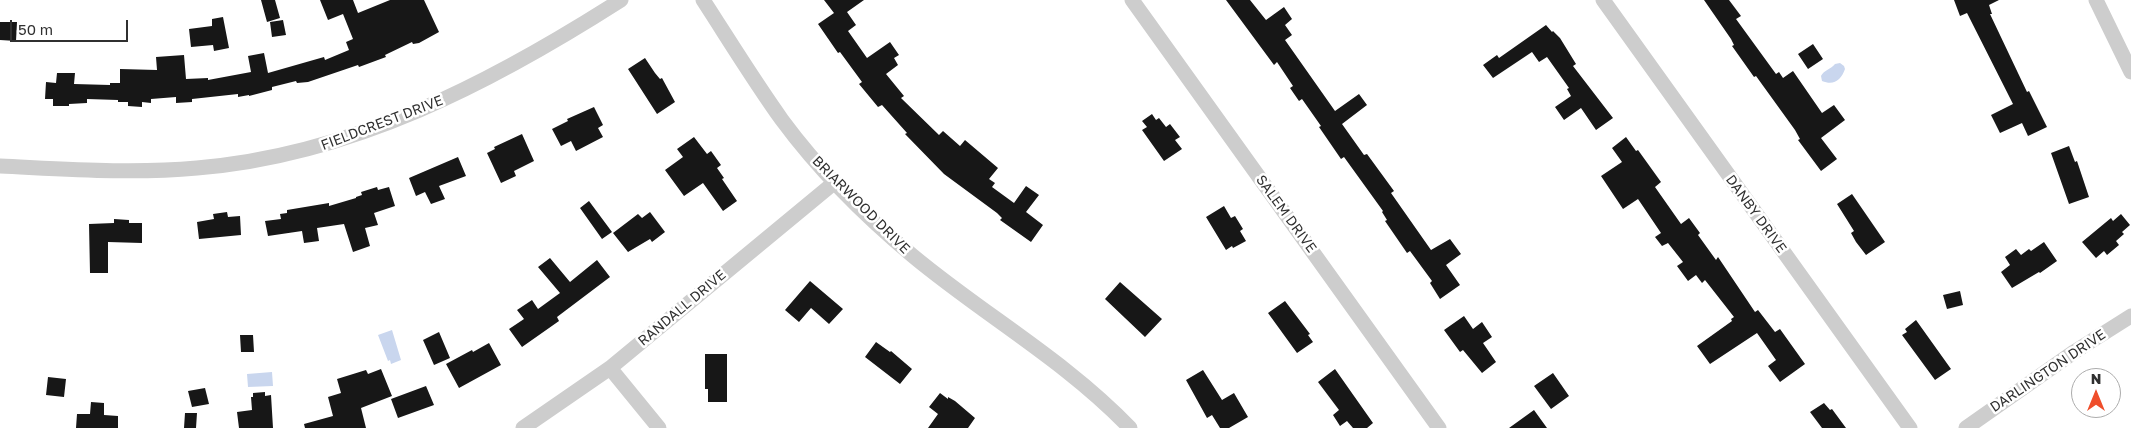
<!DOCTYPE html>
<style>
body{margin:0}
#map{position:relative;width:2131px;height:428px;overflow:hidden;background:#fff;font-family:"Golos Text",sans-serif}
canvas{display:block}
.north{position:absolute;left:2071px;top:368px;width:50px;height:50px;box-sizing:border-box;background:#fff;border:1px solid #acacac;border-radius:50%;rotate:0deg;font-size:14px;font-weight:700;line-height:20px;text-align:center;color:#303030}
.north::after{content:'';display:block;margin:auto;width:18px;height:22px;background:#ef4e2b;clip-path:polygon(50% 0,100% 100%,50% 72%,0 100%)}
.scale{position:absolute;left:10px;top:20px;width:118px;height:22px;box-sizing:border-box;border:2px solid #303030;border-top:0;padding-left:6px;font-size:15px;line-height:18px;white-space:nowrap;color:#303030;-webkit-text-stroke:4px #fff;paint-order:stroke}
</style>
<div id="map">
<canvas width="2131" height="428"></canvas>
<div class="north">N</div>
<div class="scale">50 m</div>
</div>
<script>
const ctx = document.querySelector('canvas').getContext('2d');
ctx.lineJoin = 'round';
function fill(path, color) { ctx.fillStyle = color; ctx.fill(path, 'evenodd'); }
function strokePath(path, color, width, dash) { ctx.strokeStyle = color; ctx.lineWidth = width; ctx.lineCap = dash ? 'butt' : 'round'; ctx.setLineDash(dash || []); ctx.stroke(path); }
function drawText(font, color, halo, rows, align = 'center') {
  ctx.font = font + ' "Golos Text",sans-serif'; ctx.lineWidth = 5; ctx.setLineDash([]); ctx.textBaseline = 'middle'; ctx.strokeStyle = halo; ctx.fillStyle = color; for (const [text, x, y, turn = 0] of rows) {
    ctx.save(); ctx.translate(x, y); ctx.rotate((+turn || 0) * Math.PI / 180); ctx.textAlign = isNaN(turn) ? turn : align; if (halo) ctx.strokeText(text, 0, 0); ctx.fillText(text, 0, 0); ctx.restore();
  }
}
const water = new Path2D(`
 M1840,63L1844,66L1845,69C1841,80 1834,86 1822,81L1821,76C1824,70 1831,69 1835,64Z
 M392,330L401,360L391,364L390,360L388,361L378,335Z
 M272,372L273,386L248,387L247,374Z`);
const building = new Path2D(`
 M261,0H275L280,18L267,22Z
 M320,0H353L358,13L390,0H424L439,32L419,43L413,44L412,42L385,55L386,57L359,67L358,65L308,82L297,83L296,81L272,87V90L249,96V95L238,97V94L192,99V102L176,103V97L151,99V103L142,102V107L128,106V102H118V100L87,99V103L69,104V106H53V99H45L46,82L56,83L57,73H75L74,84L110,85V83H120V69L157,70L156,57L184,55L186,79L208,78V80L251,72L248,56L264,53L268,73L324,57L325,60L349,50L346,42L353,39L343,14L328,20Z
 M824,0H864L847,12L856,25L848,31L867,58L890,42L899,55L894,58L898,65L886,74L904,96L901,98L939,135L943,131L960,146L965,140L998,168L989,179L995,183L992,187L1014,203L1026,186L1039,195L1026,212L1043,225L1031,242L1000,220L1002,218L997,213L944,174L905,134L907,133L882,105L878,107L859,84L862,82L840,52L838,53L818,24L834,13Z
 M1226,0H1250L1266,20L1284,7L1292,19L1285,25L1292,35L1285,40L1335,111L1359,94L1367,105L1342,124L1364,155L1367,154L1394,191L1391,193L1431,250L1450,239L1461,254L1446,265L1460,285L1440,299L1430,283L1432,281L1410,251L1407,253L1385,221L1387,220L1382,212L1383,211L1344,157L1341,159L1319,127L1321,126L1302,99L1299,101L1290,88L1293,86L1277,62L1274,65Z
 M1704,0H1729L1741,16L1736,19L1776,74L1779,72L1783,78L1793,71L1822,113L1834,105L1845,120L1821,138L1837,159L1821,171L1798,140L1800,139L1795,130L1756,76L1754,77L1732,46L1734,45L1731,39Z
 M1954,0H1999L1989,5L1992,14H1990L2027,92L2029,91L2047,127L2028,136L2022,123L2000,133L1991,115L2013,104L1967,13L1960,16Z
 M223,17L229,48L214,51L213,45L191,47L189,29L212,26V19Z
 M283,20L286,35L272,37L270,22Z
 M0,22H17L16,41L0,40Z
 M1546,25L1552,32L1553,31L1560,38L1576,64L1573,66L1613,118L1596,130L1581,108L1564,120L1555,107L1571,96L1567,89L1569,88L1547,57L1539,62L1532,52L1493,78L1483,65L1497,55L1499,58Z
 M1813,44L1823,59L1808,69L1798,54Z
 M645,58L655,73L660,79L662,78L675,102L657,114L628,69Z
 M594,107L603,125L598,128L603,137L576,151L571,141L561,146L552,129L568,121L567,119Z
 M1152,114L1156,120L1159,118L1166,127L1170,124L1180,137L1175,140L1182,149L1164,161L1142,130L1147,127L1142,121Z
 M522,134L534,161L514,171L516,176L501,183L487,153L495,149L494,147Z
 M694,137L707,154L711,151L721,165L717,168L724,178L722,179L737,201L723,211L703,183L684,196L665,170L683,157L677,149Z
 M1626,137L1636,151L1638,150L1661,182L1655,187L1681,224L1689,218L1700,233L1698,235L1716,260L1718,257L1755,312L1758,310L1775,332L1780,329L1805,364L1780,382L1768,366L1776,360L1757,333L1710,364L1697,346L1732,321L1731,319L1734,317L1705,280L1702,283L1696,275L1688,281L1677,266L1683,262L1668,243L1662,246L1655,237L1661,233L1638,199L1623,209L1601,176L1622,162L1612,148Z
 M2069,146L2075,162L2077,161L2089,197L2069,204L2051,153Z
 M458,157L466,176L439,186L445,199L431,204L425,192L416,196L409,178Z
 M377,187L378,190L389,187L395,206L374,213L378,225L365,228L370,246L353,252L344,224L317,228L319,241L304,243L302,231L268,236L265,221L281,219L280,214L287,213V210L329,203V206L356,198V197L362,195L361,192Z
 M1852,194L1885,242L1866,255L1856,242L1851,233L1854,231L1837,204Z
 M589,201L612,232L602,239L580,208Z
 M1224,206L1231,218L1235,216L1243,229L1240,231L1246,241L1233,248L1232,246L1226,250L1206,217Z
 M227,212L228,217L240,216L241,235L199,239L197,222L214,219L213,214Z
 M650,212L665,232L652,242L650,239L628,252L613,233L638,214L642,218Z
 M2121,214L2130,225L2122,232L2124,234L2116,241L2119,245L2107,255L2104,251L2096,258L2082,242L2111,218L2113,221Z
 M114,219L129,220V223H142V243L108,242V273H90L89,224L114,223Z
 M2044,242L2057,261L2040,273L2039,272L2012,288L2001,272L2010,265L2005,257L2016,249L2021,255L2029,249L2031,251Z
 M550,258L570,282L597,260L610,277L557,317L559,321L522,347L509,329L524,319L517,310L532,300L538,309L560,293L538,267Z
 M810,281L843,309L829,324L811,308L799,322L785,310Z
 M1120,282L1162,319L1145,337L1105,299Z
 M1960,291L1963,305L1947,309L1943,295Z
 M1285,301L1310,334L1308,335L1313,342L1297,353L1268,313Z
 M1464,316L1473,329L1482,322L1492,337L1483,343L1496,362L1482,373L1463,350L1460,352L1444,330Z
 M1916,320L1951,369L1935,380L1902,335L1907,332L1905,329Z
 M439,332L450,358L434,365L423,340Z
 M240,335H253L254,352H241Z
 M876,342L890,352L891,351L912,369L900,384L865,357Z
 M489,343L501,365L459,388L446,364L472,350L473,352Z
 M705,354H727V402H708V389H705Z
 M381,369L392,396L361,408L366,428H305L304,424L333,416L328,397L341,393L337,379L366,370L368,374Z
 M1335,369L1373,423L1367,428H1353L1347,421L1340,426L1333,415L1339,410L1318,382Z
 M1203,370L1222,400L1234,393L1248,417L1229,428H1220L1212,415L1207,418L1186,380Z
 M1553,373L1569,396L1551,409L1534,386Z
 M48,377L66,379L64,397L46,395Z
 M426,386L434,405L398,418L391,399Z
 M205,388L209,404L192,407L188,391Z
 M265,392V396L271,395L273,428H239L237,412L252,410L251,397H253V393Z
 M940,393L948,399V397L955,401L975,418L968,428H928L938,414L929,407Z
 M91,402L104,403V415L118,416V428H76L77,414H90Z
 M1824,403L1830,410L1832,409L1846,428H1822L1810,412Z
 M1534,410L1547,428H1509Z
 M185,413H197L196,428H184Z`);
const street = new Path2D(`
 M703,0C729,40 754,81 782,120C819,170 866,217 913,256C984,315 1066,361 1130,428
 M1132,0L1439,428
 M1603,0L1910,428
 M2096,0L2131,72
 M0,166C65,169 131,174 197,168C353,155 491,83 621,0
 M610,368L659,428
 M523,428L610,368L835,182
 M1966,428L2074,352L2131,316`);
const streetNames = [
 ["FIELDCREST DRIVE",382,123,-21],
 ["BRIARWOOD DRIVE",861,205,45],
 ["SALEM DRIVE",1286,214,54],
 ["DANBY DRIVE",1756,214,54],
 ["RANDALL DRIVE",682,308,-40],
 ["DARLINGTON DRIVE",2048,371,-34]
];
fill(water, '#c9d6ee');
fill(building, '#171717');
strokePath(street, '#cdcdcd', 15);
drawText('14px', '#303030', '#fff', streetNames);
</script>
